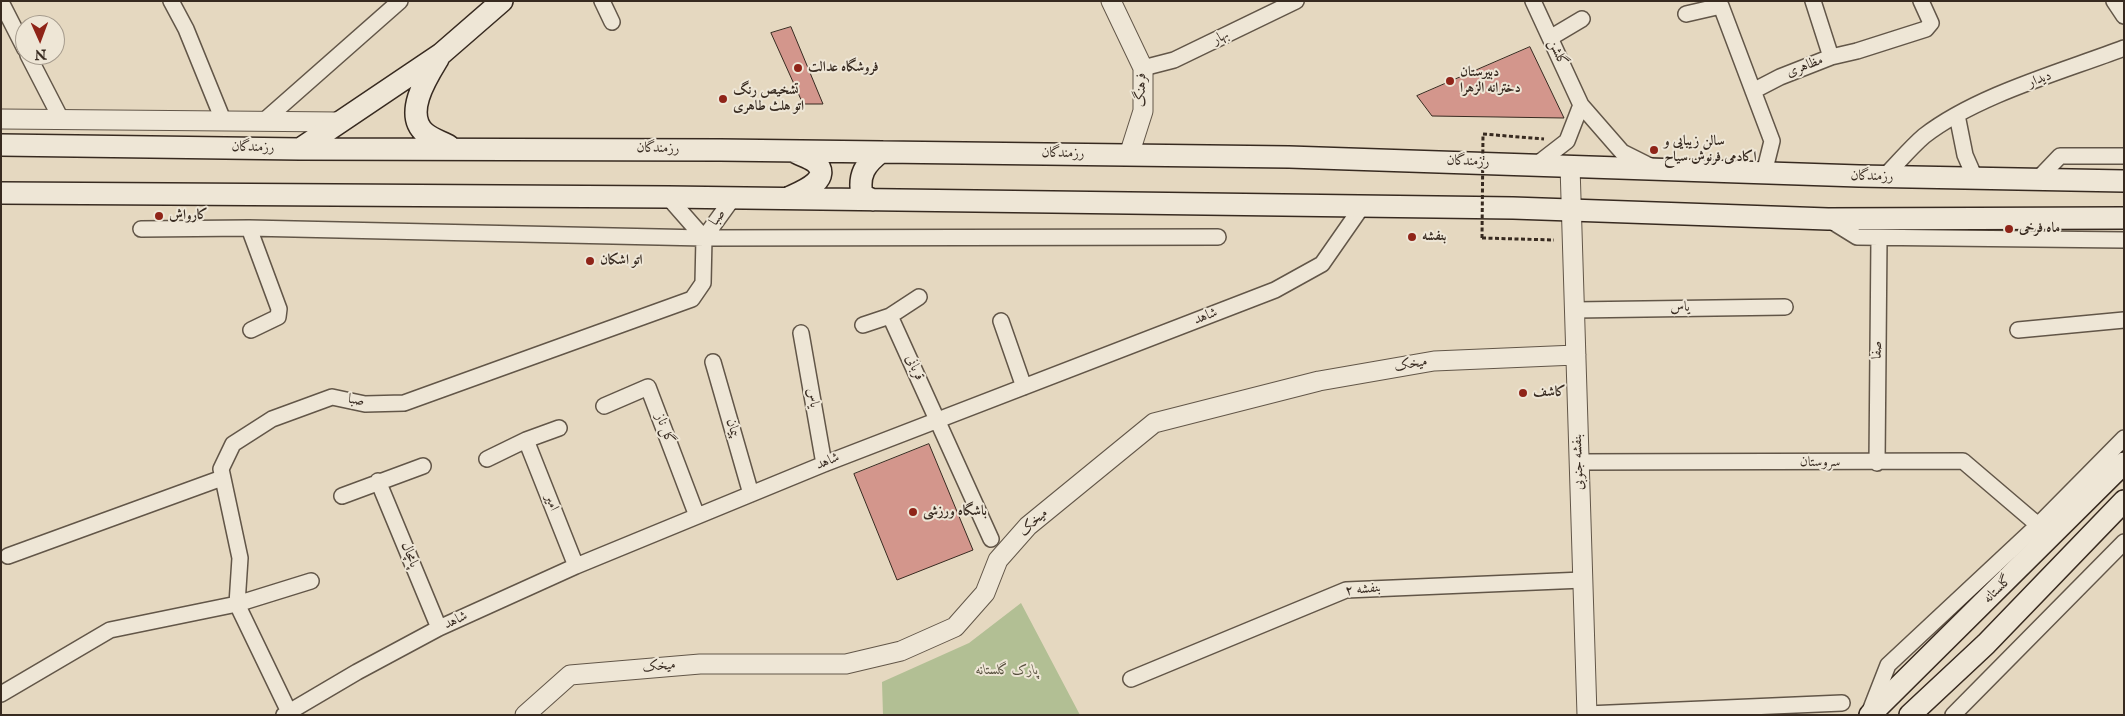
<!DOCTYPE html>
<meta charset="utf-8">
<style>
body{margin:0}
#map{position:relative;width:2125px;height:716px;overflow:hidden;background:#e5d8c0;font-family:"IM FELL English",serif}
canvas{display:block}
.frame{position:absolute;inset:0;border:2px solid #372a20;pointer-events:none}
.north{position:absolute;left:15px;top:15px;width:50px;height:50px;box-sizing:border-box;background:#eee6d6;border:1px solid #a59b8d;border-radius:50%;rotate:178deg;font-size:14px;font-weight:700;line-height:20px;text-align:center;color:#372a20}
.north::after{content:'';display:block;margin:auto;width:18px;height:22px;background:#8f2418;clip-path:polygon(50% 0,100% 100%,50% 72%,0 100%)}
</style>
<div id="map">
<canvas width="2125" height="716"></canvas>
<div class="frame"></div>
<div class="north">N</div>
</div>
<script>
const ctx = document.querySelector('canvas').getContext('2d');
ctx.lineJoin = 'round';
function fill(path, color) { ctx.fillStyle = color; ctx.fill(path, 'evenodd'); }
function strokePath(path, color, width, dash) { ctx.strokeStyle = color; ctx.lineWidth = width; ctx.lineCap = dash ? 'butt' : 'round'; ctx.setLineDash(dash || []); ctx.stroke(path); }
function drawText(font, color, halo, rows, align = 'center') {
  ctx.font = font + ' "IM FELL English",Amiri,serif'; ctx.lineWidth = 4; ctx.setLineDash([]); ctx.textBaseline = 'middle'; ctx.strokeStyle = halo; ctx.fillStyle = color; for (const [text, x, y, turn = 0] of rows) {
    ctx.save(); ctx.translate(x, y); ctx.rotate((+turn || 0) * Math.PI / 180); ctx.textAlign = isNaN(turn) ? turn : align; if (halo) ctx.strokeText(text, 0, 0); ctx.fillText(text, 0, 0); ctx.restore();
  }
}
const green = new Path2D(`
 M1021,603L1080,715H883L882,682L969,643Z`);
const building = new Path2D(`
 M791,27L823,104H803L771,33Z
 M1530,47L1564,118L1432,116L1417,96Z
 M929,444L973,550L897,580L854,474Z`);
const path = new Path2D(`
 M1483,134L1544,139
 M1482,238L1554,240`);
const minor = new Path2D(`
 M171,1L186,29L223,120
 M602,1L612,22
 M1533,1L1581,105L1622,152L1652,167
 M2114,1L2124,16
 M1,2L25,49
 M1686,14L1721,6L1772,141L1764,173
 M1550,38L1582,19
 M28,55L61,119
 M1831,57L1857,51L1926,29L1931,23L1921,1
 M1143,68L1174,60L1296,1
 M1753,91L1780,77L1831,57L1813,1
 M1957,115L1965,155L1975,178
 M265,120L400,1
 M1536,165L1567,141L1581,105
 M1884,177C1897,164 1910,148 1924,136C1977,95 2061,72 2124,48
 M2038,179L2060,156H2124
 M668,197L704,238
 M1828,219L1857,237L2124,240
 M249,228L279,309L278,317L251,330
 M141,229L249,228L704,238L1218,237
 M1575,310L1785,307
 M890,316L991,539
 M1001,321L1024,387
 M863,325L890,316L919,297
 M2018,330L2124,320
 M801,333L824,464
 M713,362L751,494
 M604,406L648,387L697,516
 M526,440L576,566
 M487,459L526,440L559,428
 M1579,462L1963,461L2038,525
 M1877,463L1879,238
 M378,481L439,628
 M342,496L423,466
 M8,556L222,478
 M1131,679L1346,590L1583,580
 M1,694L110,630L237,604L311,581
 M1870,711L1888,665L2038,525L2124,438
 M289,712L237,604L240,558L221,469L233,444L272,419L332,397L365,404L404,403L692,299L703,283L704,238L733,198
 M1587,714L1842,703
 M284,715L357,672L439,628L576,566L824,464L1275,290L1322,264L1361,208
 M1953,715L2124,542`);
const tertiary = new Path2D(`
 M1111,1L1143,68V111L1129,155
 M1,119L339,122
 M1570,166L1587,715
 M525,715L570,675L700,664H846L901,651L955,627L985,593L998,560L1028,526L1154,423L1319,381L1434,361L1576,355`);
const secondary = new Path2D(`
 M438,59C427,77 403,114 425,133C432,139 442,142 449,146
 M1,145L300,149L720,150L1289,157L1859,176L2124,181
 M300,149L441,54L502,1
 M1,193L668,197L1513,208L1828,219L2124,218
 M790,197C801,192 834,179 815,162C810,158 800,155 793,151
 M873,200L862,195C858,175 865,164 881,152
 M1870,715L2124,463
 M1910,715L1986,644L2124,501`);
const pathBridge = new Path2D(`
 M1482,238L1483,134`);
const markers = [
 [798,68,5,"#8f2418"],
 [1450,81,5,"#8f2418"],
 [723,99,5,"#8f2418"],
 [1654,150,5,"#8f2418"],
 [159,216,5,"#8f2418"],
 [2009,229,5,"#8f2418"],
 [1412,237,5,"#8f2418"],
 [590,261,5,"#8f2418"],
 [1523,393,5,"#8f2418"],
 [913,512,5,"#8f2418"]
];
const streetNames = [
 ["بهار",1221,38,-26],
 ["گلشن",1557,53,65],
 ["مظاهری",1805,67,-21],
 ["دیدار",2040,80,-20],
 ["فرهنگ",1142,90,-89],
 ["رزمندگان",253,148,1],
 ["رزمندگان",658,149,1],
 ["رزمندگان",1063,154,1],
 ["رزمندگان",1468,162,2],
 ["رزمندگان",1872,177,1],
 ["صبا",718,218,-54],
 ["یاس",1680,308,-1],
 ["شاهد",1206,317,-21],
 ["صفا",1878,350,-89],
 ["میخک",1411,365,-10],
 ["قربانی",914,368,65],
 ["یاس",812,398,80],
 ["صبا",356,401,10],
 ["پیمان",732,428,74],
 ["گل ناز",664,429,69],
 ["شاهد",828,462,-22],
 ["بنفشه جنوبی",1579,462,-92],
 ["سروستان",1820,463],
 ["امیر",551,503,68],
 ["میخک",1034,523,-43],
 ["پامچال",409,555,68],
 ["بنفشه ۲",1363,590,-6],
 ["گلستانه",1998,590,-45],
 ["شاهد",456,621,-25],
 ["میخک",659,667,-5]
];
const poiNames = [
 ["فروشگاه عدالت",808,68],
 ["دبيرستان",1460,73],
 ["دخترانه الزهرا",1460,89],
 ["تشخیص رنگ",733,91],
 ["اتو هلث طاهری",733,107],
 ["سالن زیبایی و",1664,142],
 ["اکادمی فرنوش سیاح",1664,158],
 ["کارواش",169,216],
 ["ماه فرخی",2019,229],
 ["بنفشه",1422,237],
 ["اتو اشکان",600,261],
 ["کاشف",1533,393],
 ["باشگاه ورزشی",923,512]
];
const parkNames = [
 ["پارک گلستانه",1007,671]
];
fill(green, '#b2bf94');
fill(building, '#d3968c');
strokePath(building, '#372a20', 1);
strokePath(minor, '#625648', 18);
strokePath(tertiary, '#625648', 21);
strokePath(secondary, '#372a20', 24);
strokePath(path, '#372a20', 3, [4, 2.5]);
strokePath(minor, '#eee6d6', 15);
strokePath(tertiary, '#eee6d6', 19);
strokePath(secondary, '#eee6d6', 21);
strokePath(pathBridge, '#372a20', 3, [4, 2.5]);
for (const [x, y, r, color] of markers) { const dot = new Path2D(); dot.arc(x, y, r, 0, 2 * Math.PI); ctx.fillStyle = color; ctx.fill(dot); strokePath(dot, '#eee6d6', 2); }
drawText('14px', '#372a20', '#eee6d6', streetNames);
drawText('bold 14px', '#372a20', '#eee6d6', poiNames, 'left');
drawText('italic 14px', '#564f3d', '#eee6d6', parkNames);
</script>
